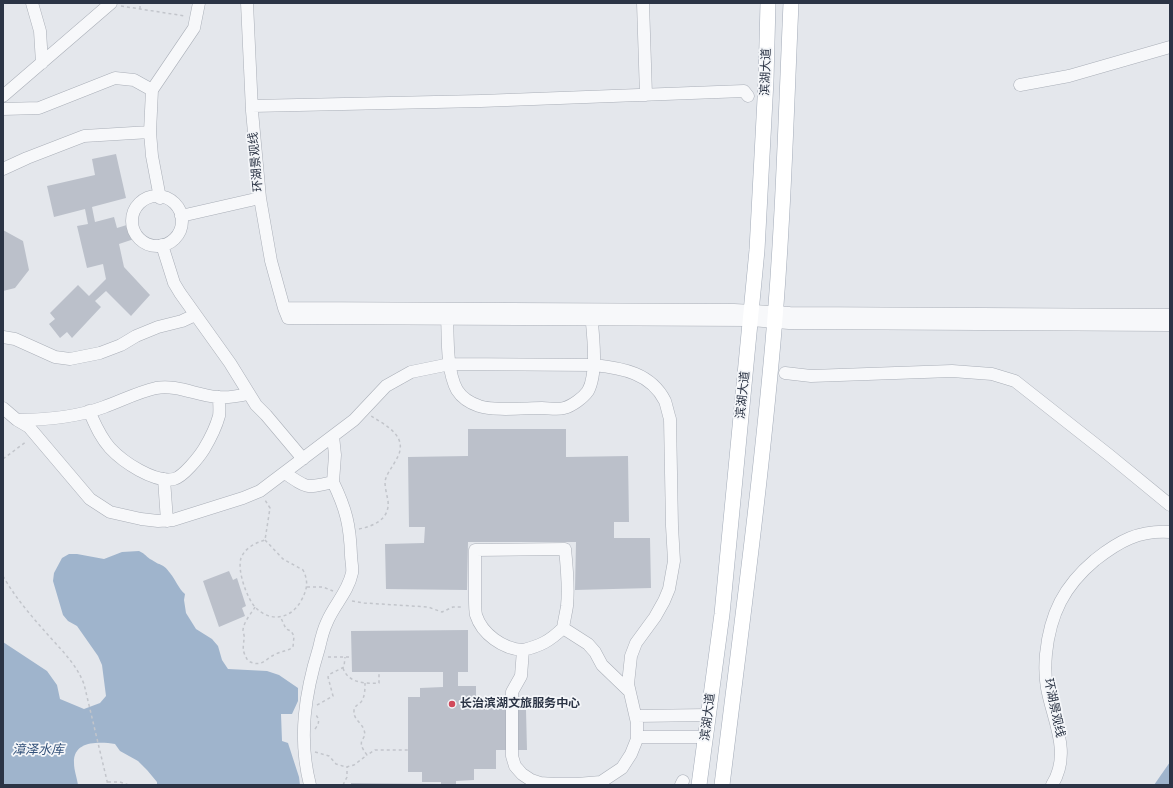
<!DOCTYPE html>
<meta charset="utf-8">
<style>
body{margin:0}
#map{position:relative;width:1173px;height:788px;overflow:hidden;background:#e4e7ec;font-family:"PT Sans",sans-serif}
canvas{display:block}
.frame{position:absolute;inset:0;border:4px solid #2b3445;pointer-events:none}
</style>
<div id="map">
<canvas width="1173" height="788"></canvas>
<div class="frame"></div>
</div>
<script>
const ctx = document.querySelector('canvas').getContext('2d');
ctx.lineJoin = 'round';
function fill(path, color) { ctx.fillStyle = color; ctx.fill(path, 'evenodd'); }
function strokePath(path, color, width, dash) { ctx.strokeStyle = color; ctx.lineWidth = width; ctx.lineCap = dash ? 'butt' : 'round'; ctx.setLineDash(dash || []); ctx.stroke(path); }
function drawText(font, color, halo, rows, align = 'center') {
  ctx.font = font + ' "PT Sans","Noto Sans SC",sans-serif'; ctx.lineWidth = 3.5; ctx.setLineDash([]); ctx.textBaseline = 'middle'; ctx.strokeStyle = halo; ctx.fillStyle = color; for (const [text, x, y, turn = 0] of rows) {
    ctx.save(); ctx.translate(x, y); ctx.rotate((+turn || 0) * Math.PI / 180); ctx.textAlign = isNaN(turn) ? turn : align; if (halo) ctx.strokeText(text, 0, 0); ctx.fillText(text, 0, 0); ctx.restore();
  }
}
const water = new Path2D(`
 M139,551C146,554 146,557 152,560C160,566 163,563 170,573C176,580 178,588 185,594L184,600L186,613L196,629L212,639L218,646L222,660L228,669L267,671L279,675L298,688V701L292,714H281L282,741L288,743L299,777L300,785H157V782L147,770L138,761L120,751L115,744C100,742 73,740 74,763C74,770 77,778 78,785H3V642L47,671L57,685L60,699L84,709L100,703L106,696L102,665L98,656L77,626L68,621L63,615L53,581L54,573L62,558L69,554H77L104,559L122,552Z
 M1170,762V785H1154Z`);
const building = new Path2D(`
 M116,154L126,198L92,207L95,222L114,217L117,228L130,224L134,239L119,244L124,267L150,295L131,316L106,291L95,301L101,307L72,338L67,332L60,338L49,324L55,319L50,313L78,285L89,296L106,279L103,264L87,268L77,226L88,224L85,209L54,217L47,186L95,175L92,159Z
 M3,230L23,241L29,270L15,288L3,291Z
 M468,429H566V457L628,456L629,522H614V538H650L651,588L575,590L576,542H468L467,590L386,589L385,544L424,543L425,527H409L408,457L468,456Z
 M229,571L233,580L237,578L246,606L242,608L245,616L219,627L203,581Z
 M468,630V672H458V686H476V698H496V709L526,710L527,750H496V769H474V780L456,781V785H351V783L441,784V782H422V772H408V697H420V688L443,687V672H352L351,631Z`);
const path = new Path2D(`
 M121,6L185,16
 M140,9V3
 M3,459L27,441
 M359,529C374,526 390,519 388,501C387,495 385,488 385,482C386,474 392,468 396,460C410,437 387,426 371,416
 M265,540L283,559L303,570C309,582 307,590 301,601C291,619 270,623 255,607C247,598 237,571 241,558C245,548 255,543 265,540L270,508L265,500
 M3,576C16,599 33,618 50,637C64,653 76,664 84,684L108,785
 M307,587H323L333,591
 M352,601L364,603L428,607L442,612L453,607H463
 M255,607C251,614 244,621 243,630C243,633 245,636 244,639C243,650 242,650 248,661C263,668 264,659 276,654C282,651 288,651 293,647L294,636L291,631L286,629L281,618
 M328,657H352
 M343,668C348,683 365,684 379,683V672
 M365,683C365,689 365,697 361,702C358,705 354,706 354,711C353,719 362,723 364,730C368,741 354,738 367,755L375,750H408
 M317,705L333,696L328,677L330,674L344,667L345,657
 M315,729C319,724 320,720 316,715
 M315,752L329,756L336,764L346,767L354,765L367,755
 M108,782H120L129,785
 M343,785L347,777V767`);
const minor = new Path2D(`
 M32,3L40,31L42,63
 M247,3L252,111L260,198L271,261L284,308L288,318L751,320L789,323L1170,325
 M643,3L646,95
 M1020,85L1069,76L1170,47
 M3,96L111,3
 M252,106L481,101L744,91L748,96
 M3,109L39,108L115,78L134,80L152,90
 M3,169L27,158L84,136L150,132
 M132 221a25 25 0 1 1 50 0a25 25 0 1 1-50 0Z
 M160,198L152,156L150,132L152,90L194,28L199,3
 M181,216L260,198
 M162,245L174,283L180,293L230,363L256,405L266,415L303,459
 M284,308L734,310L790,313L1170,315
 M447,312C448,335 446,370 457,390C462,398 470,403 479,406C492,411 526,408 542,408C549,408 557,410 564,408C572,406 583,398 588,391C598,373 593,334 591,313
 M3,337L15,339L55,357L70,359L100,353L121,345L136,336L158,327L182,321L195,315
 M785,373L811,376L952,371L992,374L1015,381L1109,455L1170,505
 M3,408L17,420L29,427L90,499L110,512L141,519L158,521L173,520L243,498L260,491L354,420L386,386L411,372L450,364L594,365C622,368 651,373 665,401C667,407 668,413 670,419L672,526L674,561L669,589L664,601L655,617L636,643L631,656L628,684L637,723V739L631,754L622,768L601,782L577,784H554L540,783L531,780L522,774L515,766L512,756V692L521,676L523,650C503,649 482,634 476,615C475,610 475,604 475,599C475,583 475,566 475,550L565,549C567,568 569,587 567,606C566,613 564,621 563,628L588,644L595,652L602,665L629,691
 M89,411C95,424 100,437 110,448C123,462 154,483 174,479C183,477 199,457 204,449C210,439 216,427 219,416C220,410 219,403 219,397
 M17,420C46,420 77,417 104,407C121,401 138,392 156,388C177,384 198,396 218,397C228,398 239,396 248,394
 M285,473C308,489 306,488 333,482C346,509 350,525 351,555C351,561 353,568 352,573C348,592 334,605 327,622C323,630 321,639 319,648C305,693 298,738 310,785
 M164,479L167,521
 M333,482L335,455L333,436
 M523,650C540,646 550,641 563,628
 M636,716L708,715
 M637,737H705
 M681,785L683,781
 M1052,785C1072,753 1053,721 1047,688C1045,677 1045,665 1046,654C1050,614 1064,586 1095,560C1119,541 1139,530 1170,532`);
const major = new Path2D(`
 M699,785L722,614L757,250L766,80L768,3
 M722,785C740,637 760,490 773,342C783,229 786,116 791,3`);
const markers = [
 [452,704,4,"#d1495b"]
];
const streetNames = [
 ["滨湖大道",766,72,-88],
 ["环湖景观线",256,162,-95],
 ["滨湖大道",743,395,-84],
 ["环湖景观线",1054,708,78],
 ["滨湖大道",708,717,-83]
];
const poiNames = [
 ["长治滨湖文旅服务中心",460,704]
];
const waterNames = [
 ["漳泽水库",38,750]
];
fill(water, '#9fb4cc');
fill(building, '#bbc0ca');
strokePath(minor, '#a9aeb7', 13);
strokePath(major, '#a3abb8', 16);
strokePath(path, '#c2c5cb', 1.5, [3, 3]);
strokePath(minor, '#f7f8fa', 12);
strokePath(major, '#fff', 15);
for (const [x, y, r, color] of markers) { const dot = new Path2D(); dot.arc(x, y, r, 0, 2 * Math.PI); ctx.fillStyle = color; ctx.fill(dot); strokePath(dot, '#f4f6f9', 1.5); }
drawText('12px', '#2b3445', '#f4f6f9', streetNames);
drawText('bold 12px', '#2b3445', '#f4f6f9', poiNames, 'left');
drawText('italic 13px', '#34527a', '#f4f6f9', waterNames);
</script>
